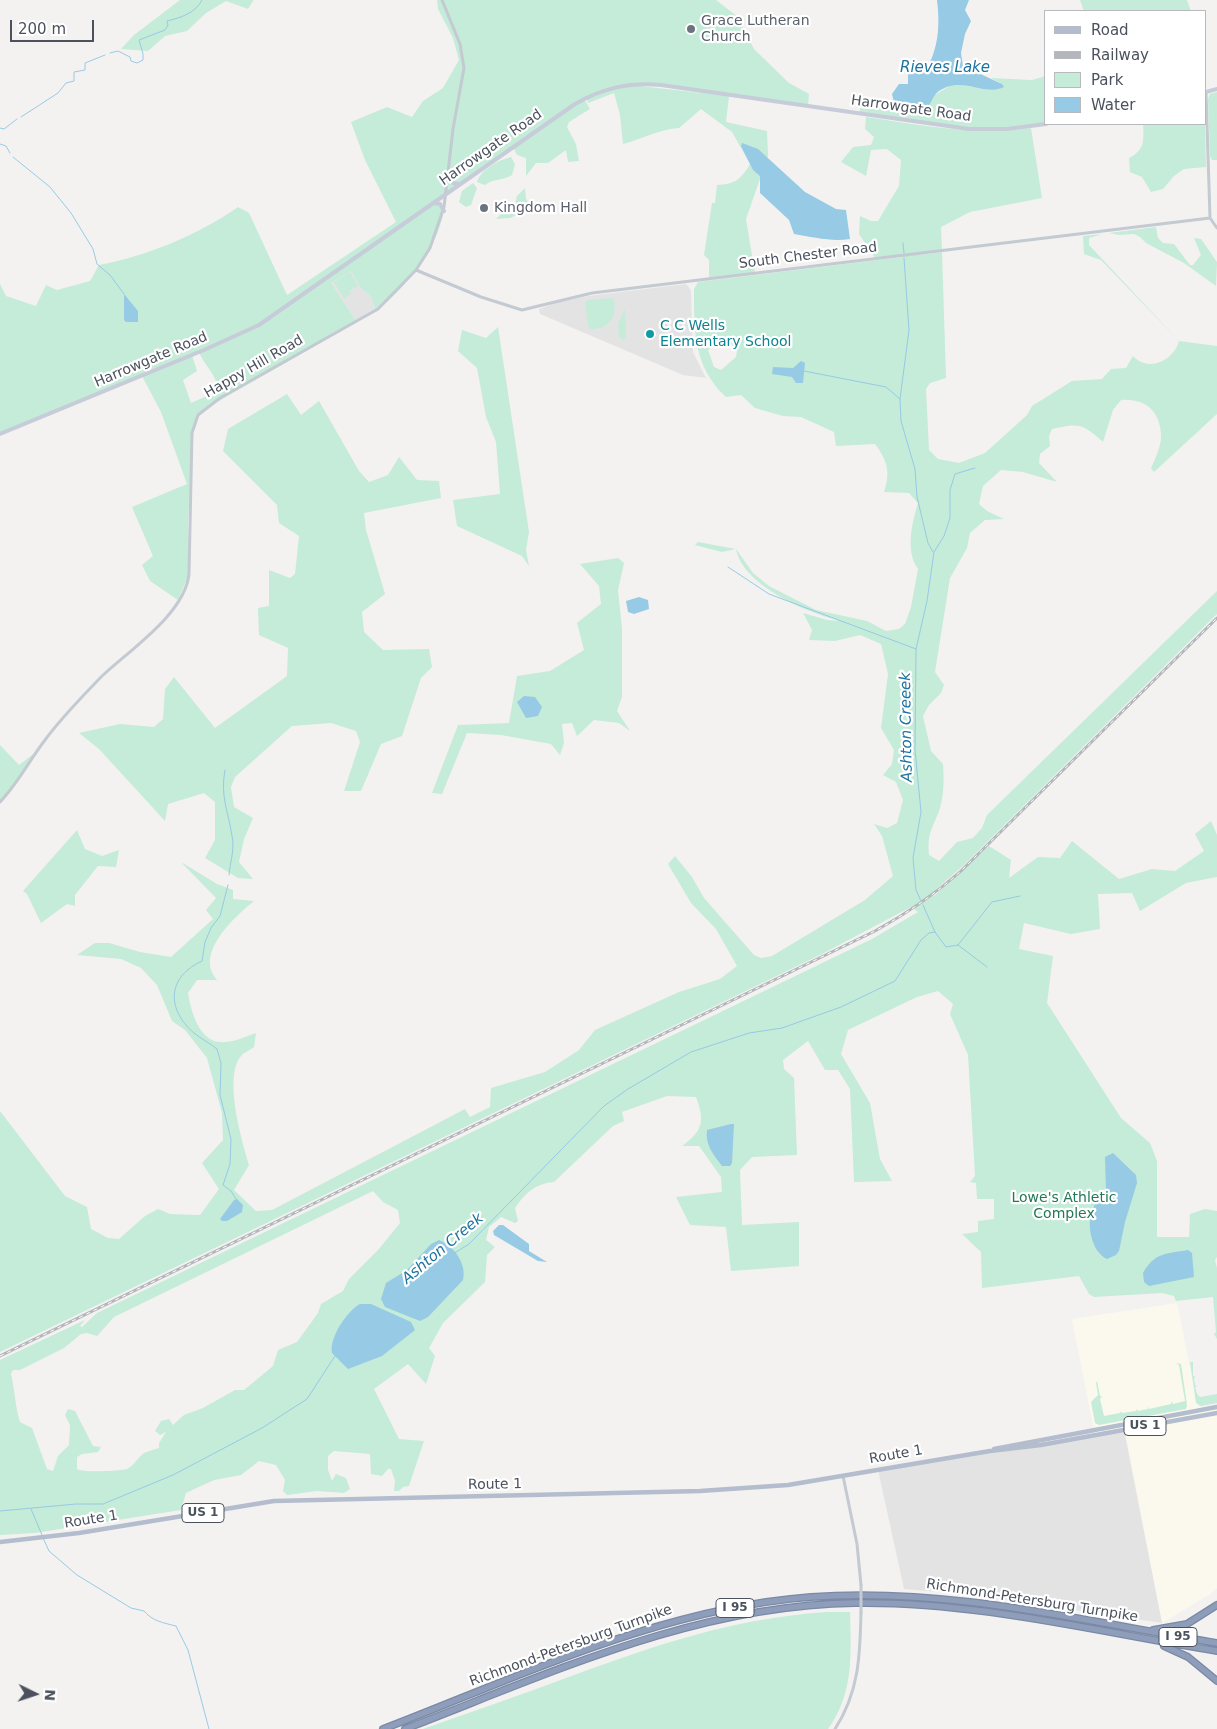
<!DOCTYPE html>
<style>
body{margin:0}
#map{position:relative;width:1217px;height:1729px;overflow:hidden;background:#f3f2f1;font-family:"DejaVu Sans",sans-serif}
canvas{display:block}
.legend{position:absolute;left:1044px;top:10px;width:162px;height:115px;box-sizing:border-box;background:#fff;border:1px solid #b7babe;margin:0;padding:6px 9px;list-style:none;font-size:15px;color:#4b525d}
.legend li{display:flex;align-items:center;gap:10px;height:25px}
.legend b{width:25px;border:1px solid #b7babe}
.north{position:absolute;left:10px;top:1669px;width:50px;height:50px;-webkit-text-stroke:4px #fff;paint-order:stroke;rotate:94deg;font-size:14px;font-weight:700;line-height:20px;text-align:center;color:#4b525d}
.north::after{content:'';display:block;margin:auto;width:18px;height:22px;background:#4b525d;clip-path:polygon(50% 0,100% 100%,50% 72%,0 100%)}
.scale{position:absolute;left:10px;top:20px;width:84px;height:22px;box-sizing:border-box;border:2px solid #4b525d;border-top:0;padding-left:6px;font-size:15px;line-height:18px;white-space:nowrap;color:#4b525d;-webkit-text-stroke:4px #fff;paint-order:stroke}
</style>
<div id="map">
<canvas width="1217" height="1729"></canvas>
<ul class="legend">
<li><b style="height:6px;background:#b4bdcd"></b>Road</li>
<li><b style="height:6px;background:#b4b6bb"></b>Railway</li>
<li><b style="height:14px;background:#c5ebd9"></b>Park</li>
<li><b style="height:14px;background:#97cae4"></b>Water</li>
</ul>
<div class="north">N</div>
<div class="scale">200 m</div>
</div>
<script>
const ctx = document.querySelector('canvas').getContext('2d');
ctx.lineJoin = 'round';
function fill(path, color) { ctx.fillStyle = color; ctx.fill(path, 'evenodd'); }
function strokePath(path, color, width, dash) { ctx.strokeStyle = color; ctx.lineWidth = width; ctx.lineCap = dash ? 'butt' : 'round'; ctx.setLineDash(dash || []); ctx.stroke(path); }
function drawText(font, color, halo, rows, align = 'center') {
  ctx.font = font + ' "DejaVu Sans",sans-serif'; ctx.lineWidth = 4.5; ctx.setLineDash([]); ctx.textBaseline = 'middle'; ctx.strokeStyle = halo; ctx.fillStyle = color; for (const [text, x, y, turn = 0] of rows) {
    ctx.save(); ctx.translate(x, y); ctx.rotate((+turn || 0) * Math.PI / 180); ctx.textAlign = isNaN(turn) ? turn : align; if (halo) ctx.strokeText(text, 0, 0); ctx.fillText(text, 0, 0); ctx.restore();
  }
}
const commercial = new Path2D(`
 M1177,1303L1198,1407L1217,1406V1588L1210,1594L1162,1623L1125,1431L1095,1435L1072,1319Z`);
const education = new Path2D(`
 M351,271L360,287L371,297L376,311L357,322L331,283Z
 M686,284L691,290L693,352L706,378L683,375L540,314L539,309L555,303L588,296Z
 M1124,1430L1162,1623L975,1595L904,1589L878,1470Z`);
const green = new Path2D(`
 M180,0H253V1L248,9L226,1L206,13L187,31L165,36L148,51L121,49L134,35Z
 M437,0H716L738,17L754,49L789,83L809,94L808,106L661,85H621L584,99L590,109L569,122L567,127L576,144L579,161L568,162L566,150L548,163H536L526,176V158L517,155L513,147L436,202L444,211C436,250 407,287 376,311L371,297L360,287L351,271L331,283L357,322L205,409L194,423L188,522L189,574L178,600L150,581L142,565L153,556L132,507L187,484L161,412L142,376L0,434V284L6,296L36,306L46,285L57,290L90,281L99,265C147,256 198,235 238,207L249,213L287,295L396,222L365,160L351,122L387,107L412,117L423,101L443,88L459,60L453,38L438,9ZM199,352C204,365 218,376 218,391L191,403L183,380L197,371L192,355Z
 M1080,0H1187L1191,11H1084Z
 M1046,76V124L988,130L859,114L861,105L885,107L892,99L894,102L927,107L935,95L951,85L956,84L990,90L1002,84L991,78L1032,80Z
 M631,85L729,96L726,122L767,131L768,156L746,219L755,273L709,278V260L704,255L712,203H715L717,185C736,184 741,179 750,164L732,132L701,109L679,128C660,129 642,139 623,144L620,115L614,93L588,103L587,99L603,91Z
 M1217,92V160H1212L1210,156L1208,99L1210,94Z
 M866,117C920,125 976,136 1031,128L1042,198L970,212L941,227L942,250L919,255L942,252L946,378L930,383L926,389L929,450L938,459L959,463L985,453L1027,415L1032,406L1072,381L1102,379L1111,369L1126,368L1133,356C1149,373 1174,360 1179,341L1101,260L1084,254L1083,236L1102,234L1089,238V245L1179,341L1217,346V414L1154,472L1151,468C1155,459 1161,447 1161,437C1161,412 1146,398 1121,400L1113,410L1103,442C1082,423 1079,423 1052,429L1049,436L1050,446L1040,454L1039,463L1057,482L1023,472L1001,470L983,486L979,504L987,511L1004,519L985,520L970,533L967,548L950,578L935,672L944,685L941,693L929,705L923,716L931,751L943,764C944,779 944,794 940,808C933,829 927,831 929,855L939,861L957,842L973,838L982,828L987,815L1217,591V614L964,865L933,892L934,896L989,846L1011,860L1009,878L1038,857L1060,858L1072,841L1119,879L1152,869L1175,871L1204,851L1195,834L1211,821L1217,835V877L1186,883L1140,911L1132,893L1098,894L1100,929L1071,934L1024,923L1019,949L1053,956L1047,1003L1121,1118L1150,1143L1157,1161V1237H1189L1190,1214L1205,1209L1217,1211V1257L1215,1260L1217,1268V1339L1214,1334L1216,1332L1213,1297L1176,1301L1174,1296L1162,1293L1094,1297L1089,1294L1079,1276L982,1288L981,1252L962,1234L978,1232V1221L994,1219V1199H977L976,1183L970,1182L975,1176L968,1055L950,1014L953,1004L938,991L917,997L848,1030L841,1054L870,1103L880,1159L892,1181L854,1182L850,1089L838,1070H825L808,1041L783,1060L784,1069L794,1078L797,1155L752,1157L740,1170L742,1225L799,1222V1266L731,1271L726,1227L690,1225L676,1197L722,1192L721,1177L699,1146H682C703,1131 705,1121 696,1097L667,1096L622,1112L624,1121L613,1126L554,1182C536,1183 525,1193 515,1208L518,1221L515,1223L501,1217L489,1227L486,1240L495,1247L487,1255L485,1282L443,1323L429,1348L435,1356L426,1384L408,1364L374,1389L399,1439L424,1441L409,1486L403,1487L399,1491H394L395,1481L391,1469H388L382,1476L371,1474L370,1454L334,1451L328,1456V1470L332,1481L336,1474L346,1478L350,1489L344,1493L317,1491L287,1495L283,1491L285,1480L276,1465L259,1461L241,1475L214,1480L186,1493L181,1510L35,1533L0,1535V1360L85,1320L80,1326L82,1327L97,1313L872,939L918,912L911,907L822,954L0,1352V1111L65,1196L87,1207L91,1229L108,1238L119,1239L145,1216L158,1209L170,1214L200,1215L219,1189L202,1163L223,1140L222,1113L207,1058L185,1030L172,1021L157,985L141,968L121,959L77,955L95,943H109L140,952L171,957L213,919L206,910L216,898L181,862L217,884L233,890V899L254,901C237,915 208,941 210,965C210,970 214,976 217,980H197L188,993C191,1012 200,1045 225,1042C235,1042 246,1036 256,1033L254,1047C251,1050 244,1052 241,1056C223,1077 242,1141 249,1165L234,1190L256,1211L272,1210L465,1109L470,1117L490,1107L491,1088L545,1072L579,1050L595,1030L679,992L720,979L737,966L716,929L691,903L668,864L675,856L692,877L704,898L754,955L761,958L772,956L865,900L893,876L882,836L874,824L887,828L897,823L903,800L896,782L883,775L892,764L894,750L881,728L888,674L881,644L860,635L835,641L809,640L812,630L803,613L827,620L841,621C808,613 743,586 736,549L722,552L695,545L698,542L736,549L753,573L769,586L816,610L867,621L886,631L899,629L905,624L911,607L918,569C905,551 912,523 918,503L909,493L884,492C891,472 887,460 875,444L836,446L834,432L801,417L783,416L755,408L741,395L726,397C693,366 694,331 694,289L698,282L902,257L901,255L875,258L859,234L860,216L871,221H878L899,186L901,160L887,149L871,150L866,176L841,162L853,147L871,145L874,137L865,129ZM726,339L737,351L736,357L721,370L714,367L708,350ZM373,1191L383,1202L398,1210L400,1223L378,1250L349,1279L343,1291L321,1304L318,1313L297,1342L278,1350L273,1366L244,1390H235L203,1408L184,1415L173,1425L169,1419L161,1421L155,1431L160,1435L166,1432L159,1443V1448C154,1450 148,1451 144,1453C137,1458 135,1465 127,1469C120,1471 82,1473 77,1469V1457L82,1454L98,1452L101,1447L93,1446L75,1411L68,1409L65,1415L70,1425L69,1445L58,1456L53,1471L47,1469L32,1428L20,1422C15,1406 15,1391 11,1374L13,1370H20L64,1348L81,1334L87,1333L97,1336L114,1317Z
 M1143,124H1205L1206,167L1184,169L1174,176L1163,189L1151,192L1142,177L1130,172L1129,158C1145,150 1144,140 1143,124Z
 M511,157L515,164L512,175C503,181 494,178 485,185L477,182C481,169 499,160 511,157Z
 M473,183L477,188L471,205L466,207L459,202L462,191Z
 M525,188L526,199L530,205L527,210L510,218L496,219L503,212L509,211L515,204L517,196Z
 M1156,227L1158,238L1163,243L1174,244L1190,265H1193L1201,255L1194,238L1201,239L1217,262L1216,286L1184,263L1146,243L1140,237L1134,234L1119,235L1109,233Z
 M350,272L358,286L349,291L351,294L344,298L334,282Z
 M613,298C619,316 608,331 589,329L585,303L588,300Z
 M625,309L626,337L623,340L619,337L618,324Z
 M498,327L529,532L526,550L529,566L522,556L457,526L453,500L500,494L496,442L486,417L477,368L458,351L462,330L486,338Z
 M287,394L301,415L319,401L359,471L369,482L388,475L399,457L417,480L439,481L441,498L364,513L366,530L385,594L362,612L364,632L383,650L429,649L432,667L421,678L402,736L381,744L361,791H344L360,742L356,731L331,723L292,726L235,777L231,787L234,807L253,818L244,839L239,862L253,879L238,878L205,858L215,840V802L204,793L168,804L165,821L99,749L79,733L120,724L154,727L163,719L165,689L174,677L215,728L287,676L288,648L259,635L258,608L269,606V570L290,578L295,574L299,536L279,523L277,505L223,451L228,429Z
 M618,558L624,563L618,590L622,628V697L617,711L630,731L619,723L594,720L577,736L572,723L562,724L564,743L560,755L551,744L501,735L467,733L442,794L432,793L458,725L509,723L517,676L550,671L584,650L577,623L601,604L599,586L580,564Z
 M0,745L19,765L36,752L0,802Z
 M77,830L85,849L102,856L119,850L116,867L98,866L75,895V906L67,904L41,923L27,894L23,891Z
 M1190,1362H1193V1376L1196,1377L1194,1378L1195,1385L1197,1386L1195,1387L1197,1394L1200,1397L1217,1394V1403L1201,1406L1196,1403Z
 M1176,1363L1181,1364L1187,1405L1186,1409L1099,1425L1095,1423L1091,1402L1098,1395L1096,1383L1097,1381L1100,1396L1102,1397L1100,1399L1104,1416L1120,1413L1121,1411L1122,1413L1136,1411L1137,1409L1138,1411L1148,1409V1406L1149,1409L1171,1404L1172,1401L1173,1404L1185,1401L1179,1365Z
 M827,1612H850C851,1655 854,1693 828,1729H423C473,1711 524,1694 574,1675C659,1644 735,1618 827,1612Z`);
const water = new Path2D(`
 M937,0H969L965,10L971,21L965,34L961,53L963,66L1002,84L1004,87C983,97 963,75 939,91C933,95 932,103 927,107L894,102L892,94L899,84H908V68L925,71C939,49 940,25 937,0Z
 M742,143L758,149L805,192L836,209L846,210L850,239C831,242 813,237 794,234L789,220L760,193V176L753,170L741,146Z
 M124,294L138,311V322H126L124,320Z
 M801,361L805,363L803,383H796L792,377L772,374L773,367L793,368Z
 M639,597L648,600L649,609L634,614L628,612L626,601Z
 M524,696L535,697L542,707L538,716L526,718L517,702Z
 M731,1124H734L732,1163L730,1166H722C713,1154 705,1145 707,1130Z
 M1113,1153L1136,1175L1137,1183L1125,1222L1119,1251L1116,1255L1107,1259C1091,1252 1085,1221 1094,1206C1097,1200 1104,1198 1106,1191L1105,1157Z
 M237,1199L243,1205L242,1212L227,1221H222L220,1219L234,1200Z
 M499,1225H503L529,1244V1251L547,1262L538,1261L494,1235L493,1231Z
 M439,1240C454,1246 467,1264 463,1280L428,1317L420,1321L385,1307L381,1299L386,1283L407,1270L431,1244Z
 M1188,1250L1192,1253L1194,1277L1149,1286L1144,1282L1143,1273C1155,1252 1166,1254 1188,1250Z
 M360,1304H371L411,1322L415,1330L382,1356L348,1369L332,1353C329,1338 347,1311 360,1304Z`);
const stream = new Path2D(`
 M110,53L118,51L130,57L131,61L137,63L143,60V54L139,40L165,30L168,25L167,21C180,18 196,13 202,0
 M21,117L58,93L66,83L74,81V72L85,70V63L105,55
 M0,128L4,129L17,119
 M0,144L6,146L10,153
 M13,157L50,187L71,213L93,249L97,264L110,275L124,294
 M903,243L904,253
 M904,258L909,330L900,399L901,421L915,469L917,497L928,543L933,552
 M804,371L886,387L900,399
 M728,567L769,594L916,649
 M225,770C220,796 228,810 232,836C235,850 230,862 229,875
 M228,885L220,916L211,928L205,942L202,961C167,977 166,1009 194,1033C201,1039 210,1043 217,1049L221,1063L220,1095L231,1139L230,1164L223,1185L231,1191L236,1199
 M921,901L916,890L913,858L921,812L915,750L916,649L927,601L934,552L944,536L950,518V490L955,474L975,468
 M923,905L935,932L946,947L958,945L987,967
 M958,945L992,902L1020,896
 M453,1254L469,1244L604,1106L628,1089L691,1052L749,1033L782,1028L841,1007L895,981L921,940L929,933L935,932
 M31,1509L42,1535
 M0,1511L76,1504H103L173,1475L262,1428L307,1399L335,1356
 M43,1538L49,1551L77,1575L131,1608L144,1611C152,1621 164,1623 176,1626L188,1650L209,1729`);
const tertiary = new Path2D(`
 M1206,92L1210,218L1217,228
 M416,270L481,297L522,310L592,293L1210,218
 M0,802C18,783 29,761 45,740C61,718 82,697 101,677C128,651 185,614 189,574L192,433L198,415L220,398L378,309L416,270L430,248L444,207L453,129L464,68L460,44L442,0
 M843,1476L857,1544L861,1585
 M835,1729C859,1692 860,1656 861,1613`);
const secondary = new Path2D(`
 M1206,92L1217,89
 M448,177L453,183L459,184
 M433,203L440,204L444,211
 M0,434L204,350L259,325L575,104C603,88 629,82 661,85L969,129H1007L1046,124`);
const primary = new Path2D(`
 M994,1449L1217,1407
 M0,1542L79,1533L274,1501L700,1491L788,1485L990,1451L1041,1445L1217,1413`);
const motorway = new Path2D(`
 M1153,1630L1187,1624L1217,1605
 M1164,1646L1188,1657L1217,1681
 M383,1729C521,1676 662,1608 811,1597C947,1587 1083,1621 1217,1643
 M405,1729C551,1673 696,1605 855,1603C977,1601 1098,1632 1217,1651`);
const rail = new Path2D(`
 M0,1356L875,931C906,914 934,895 961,871L1217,618`);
const tertiaryBridge = new Path2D(`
 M861,1585V1613`);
const markers = [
 [691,29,5,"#6b7280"],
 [484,208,5,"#6b7280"],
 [650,334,5,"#0f9aa8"]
];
const shields = [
 [1145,1426,42],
 [203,1513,42],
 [735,1608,38],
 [1178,1637,38]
];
const shieldNames = [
 ["US 1",1145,1426],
 ["US 1",203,1513],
 ["I 95",735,1608],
 ["I 95",1178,1637]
];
const worshipNames = [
 ["Grace Lutheran",701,21],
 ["Church",701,37],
 ["Kingdom Hall",494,208]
];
const streetNames = [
 ["Harrowgate Road",911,109,8],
 ["Harrowgate Road",491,148,-35],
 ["South Chester Road",808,256,-7],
 ["Harrowgate Road",151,360,-23],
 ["Happy Hill Road",254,367,-30],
 ["Route 1",896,1455,-10],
 ["Route 1",495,1485,-1],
 ["Route 1",91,1520,-9],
 ["Richmond-Petersburg Turnpike",1032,1601,9],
 ["Richmond-Petersburg Turnpike",571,1646,-20]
];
const cultureNames = [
 ["C C Wells",660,326],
 ["Elementary School",660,342]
];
const parkNames = [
 ["Lowe's Athletic",1064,1198],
 ["Complex",1064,1214]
];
const waterNames = [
 ["Rieves Lake",945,68],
 ["Ashton Creeek",907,727,-91],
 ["Ashton Creek",443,1249,-40]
];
fill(commercial, '#fbf9ee');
fill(education, '#e4e3e3');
fill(green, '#c5ebd9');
fill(water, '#97cae4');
strokePath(stream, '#97cae4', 1);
strokePath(motorway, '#7a89a6', 8);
strokePath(tertiary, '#c4cad1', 3);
strokePath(secondary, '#c6ccd8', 4);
strokePath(primary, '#b4bdcd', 4.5);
strokePath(motorway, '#8e9eba', 5.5);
strokePath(rail, '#b4b6bb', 3);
strokePath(rail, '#fff', 1, [4]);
strokePath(tertiaryBridge, '#c4cad1', 3);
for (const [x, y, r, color] of markers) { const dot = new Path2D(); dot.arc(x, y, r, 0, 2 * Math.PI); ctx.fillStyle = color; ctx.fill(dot); strokePath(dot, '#fff', 2); }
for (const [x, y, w] of shields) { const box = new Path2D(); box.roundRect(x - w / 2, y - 9.5, w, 19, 4); ctx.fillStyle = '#fff'; ctx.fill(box); strokePath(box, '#4b525d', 1); }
drawText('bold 12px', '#4b525d', null, shieldNames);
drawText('14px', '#5b616d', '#fff', worshipNames, 'left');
drawText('14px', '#4b525d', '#fff', streetNames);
drawText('14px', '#0d838f', '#fff', cultureNames, 'left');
drawText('14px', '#227857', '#fff', parkNames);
drawText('italic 15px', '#1c739f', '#fff', waterNames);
</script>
